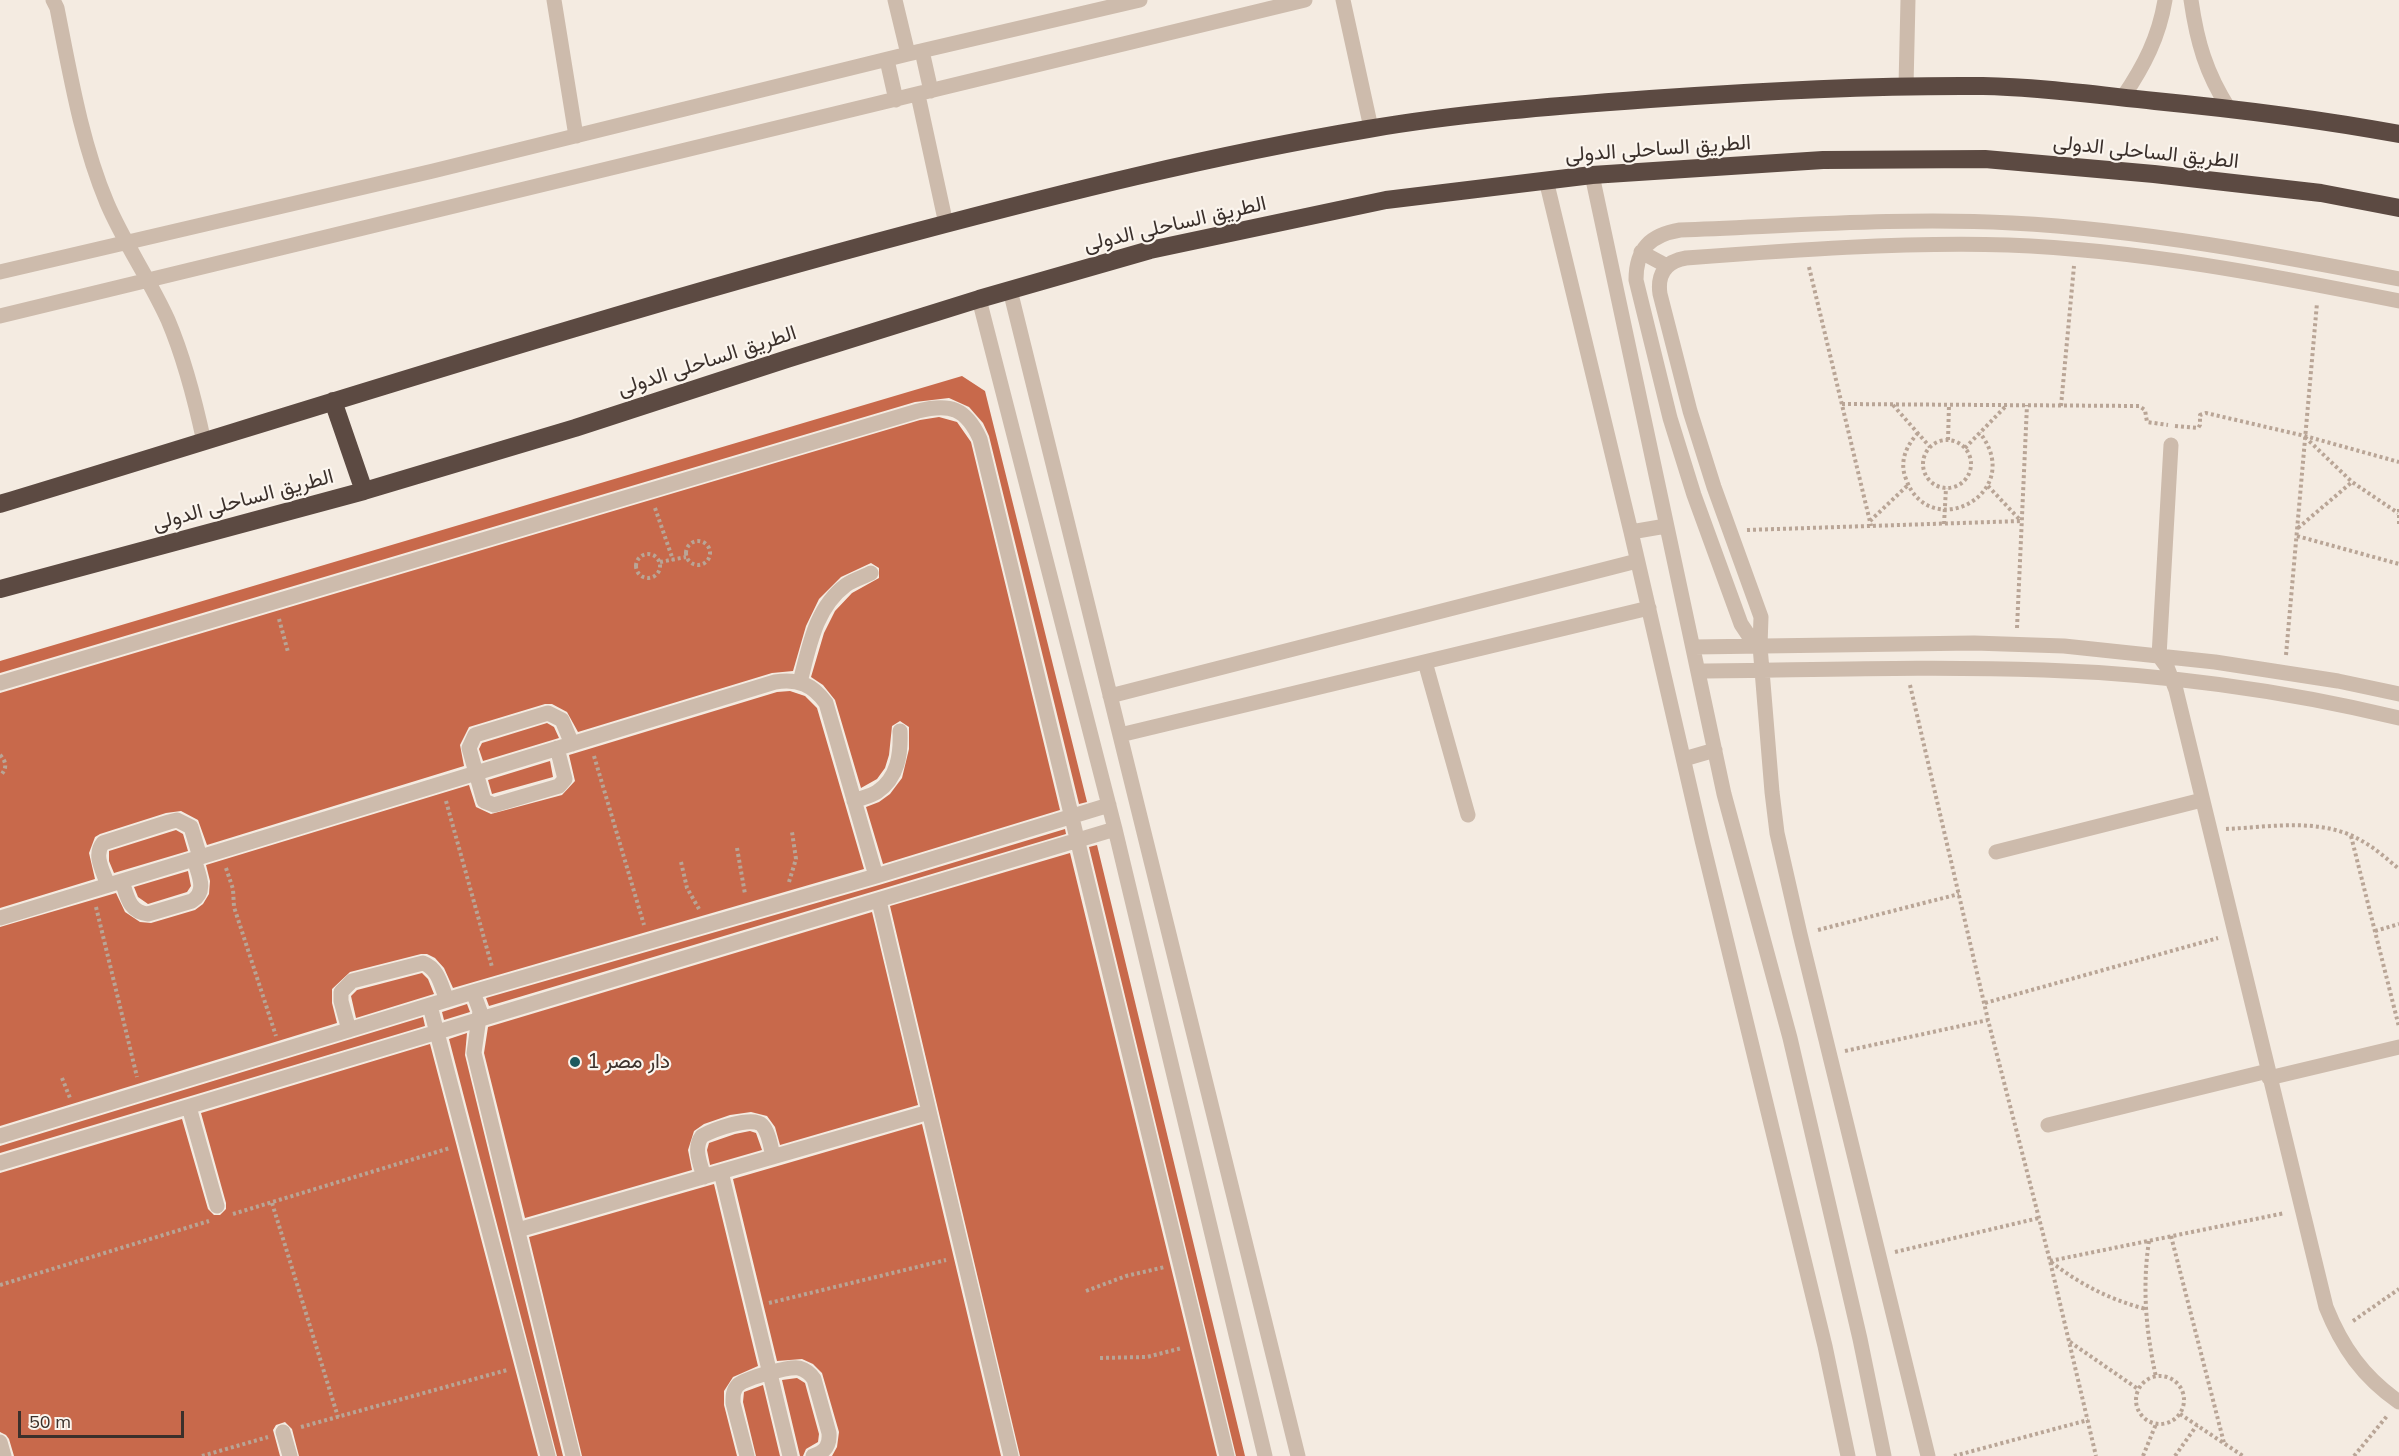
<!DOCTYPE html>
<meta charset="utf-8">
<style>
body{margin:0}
#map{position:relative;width:2399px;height:1456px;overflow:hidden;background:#f4ebe1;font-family:Mulish,sans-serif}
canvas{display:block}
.scale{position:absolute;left:18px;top:1411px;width:166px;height:27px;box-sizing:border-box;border:3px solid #3b302b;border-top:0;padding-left:8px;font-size:18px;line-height:21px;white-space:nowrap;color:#3b302b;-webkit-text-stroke:4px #fbf5ee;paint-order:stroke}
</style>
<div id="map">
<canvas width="2399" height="1456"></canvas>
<div class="scale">50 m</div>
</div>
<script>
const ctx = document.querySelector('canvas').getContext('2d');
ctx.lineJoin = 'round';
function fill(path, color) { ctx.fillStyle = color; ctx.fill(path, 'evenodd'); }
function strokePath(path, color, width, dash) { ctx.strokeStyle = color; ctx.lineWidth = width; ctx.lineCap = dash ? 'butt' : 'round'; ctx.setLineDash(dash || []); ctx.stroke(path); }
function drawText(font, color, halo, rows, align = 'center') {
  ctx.font = font + ' Mulish,Vazirmatn,sans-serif'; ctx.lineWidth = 4.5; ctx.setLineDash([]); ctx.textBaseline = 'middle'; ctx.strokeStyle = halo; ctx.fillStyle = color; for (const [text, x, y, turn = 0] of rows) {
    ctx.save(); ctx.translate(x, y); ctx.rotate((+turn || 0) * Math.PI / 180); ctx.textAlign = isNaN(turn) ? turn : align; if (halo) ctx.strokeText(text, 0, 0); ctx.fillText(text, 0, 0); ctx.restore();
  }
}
const building = new Path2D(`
 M962,376L985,391L1087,802L1079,804L989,436L983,423L969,407L949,398L915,402L0,673V661Z
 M939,417L957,422L971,442L1060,810L883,864L866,807L879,802L890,794L902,778L909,749V727L900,721L892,726L889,755L885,768L877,779L861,788L835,700L823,685L811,677L824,633L835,611L852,593L879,578V568L871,563L841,577L819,599L806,626L793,671L772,673L578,732L567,712L552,704H545L469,727L460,745L464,766L207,845L198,820L181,811L166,813L100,834L95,837L89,853L95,879L0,908V693L920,420Z
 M790,691L805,696L817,708L864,869L453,988L444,968L435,958L427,954H421L350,972L332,989V1003L337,1023L0,1126V927L116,893L125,912L140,922L151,923L195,910L203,904L209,894L210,881L206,865L469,785L476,807L491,814L562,795L575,781L569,755L777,692Z
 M547,723L554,727L559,738L483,761L479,749L482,743Z
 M550,761L553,777L492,794L488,780Z
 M1065,829L1066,834L489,1006L486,998L879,885Z
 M176,830L183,834L188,851L114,873L109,861V851Z
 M1097,845L1245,1456H1236L1089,847Z
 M1070,853L1217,1456H1020L890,906Z
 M188,871L191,886L187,892L148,904L138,897L134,887Z
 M872,912L918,1105L780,1145L775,1127L767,1116L751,1112L730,1115L704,1124L694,1131L688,1150L692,1170L525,1218L484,1053L488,1027Z
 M422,973L428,979L434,994L356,1018L351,996L357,990Z
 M467,1004L470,1012L444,1020L442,1012Z
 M423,1017L425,1026L0,1153V1146Z
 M467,1033L465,1055L563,1456H557L449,1039Z
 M430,1044L538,1456H299L292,1429L285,1422L276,1425L273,1430L280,1456H14L9,1439L6,1435L0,1432V1173L182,1119L208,1209L214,1215H220L226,1209V1203L201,1113Z
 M922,1124L1001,1456H832L837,1447L839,1432L822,1373L813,1364L802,1359L777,1361L733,1179Z
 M750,1131L756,1133L762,1150L710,1165L707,1150L709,1143L735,1134Z
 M714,1184L758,1366L733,1377L724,1391V1405L737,1456H582L529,1237Z
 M797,1378L805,1383L819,1434L818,1442L806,1449L803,1456H800L782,1380Z
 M763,1385L780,1456H756L743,1402L744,1392Z`);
const path = new Path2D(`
 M1809,267L1871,526
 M1842,404L2139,406L2145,410L2147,422L2168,425
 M1893,405L1930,447
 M2061,406L2074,266
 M2175,426L2198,428L2200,425V415L2206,413L2305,436L2399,462
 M1918,433C1906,446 1899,462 1906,479C1929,544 2027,494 1980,433
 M2305,437L2352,482L2398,513
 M1923 464a24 24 0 1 1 48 0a24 24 0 1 1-48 0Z
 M1948,440L1949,405
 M1965,448L2007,405
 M1988,486L2021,521
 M655,508L673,560
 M2399,509V525
 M1870,521L1908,485
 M1944,524L1946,488
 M2298,528L2352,482
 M1747,530L2022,521
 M2297,536L2399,564
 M686 553a12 12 0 1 1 24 0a12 12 0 1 1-24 0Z
 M636 566a12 12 0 1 1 24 0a12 12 0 1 1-24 0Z
 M660,562L686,557
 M279,619L288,652
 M2017,628L2027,405
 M2286,655L2317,303
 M1910,685L1988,1020L2050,1261L2096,1456
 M0,755C7,762 7,769 0,776
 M594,756L644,925
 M446,801L492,967
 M2226,829C2271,827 2322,817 2362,841C2375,848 2387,859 2399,869
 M2351,836L2399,1027
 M737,848L745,894
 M681,862L687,888L699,909
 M226,868L233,889L234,907L276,1036
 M789,882L796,859L792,832
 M96,907L137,1077
 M1818,930L1959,894
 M2375,931L2399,924
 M1985,1003L2218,938
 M1845,1051L1988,1020
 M62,1078L70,1098
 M272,1203L338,1417
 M233,1214L450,1148
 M2171,1236L2224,1443
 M2149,1241C2142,1287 2146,1332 2156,1377
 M1895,1252L2039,1218
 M2050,1261L2285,1213
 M2051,1262C2080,1284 2110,1300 2146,1309
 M0,1285L209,1221
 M1086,1291L1126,1276L1165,1267
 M769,1303L946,1260
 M2353,1321L2399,1289
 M2070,1342L2138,1389
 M1100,1358L1147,1357L1182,1348
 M2136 1400a24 24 0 1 1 48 0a24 24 0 1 1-48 0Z
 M2180,1414L2243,1456
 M301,1427L507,1370
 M202,1456L268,1437
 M1954,1456L2088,1420
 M2143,1456L2156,1424
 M2175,1456L2197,1425
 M2354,1456L2387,1416`);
const minor = new Path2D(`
 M53,0L57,8C70,73 81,141 107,203C124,243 150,280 168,320C185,360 195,400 204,442
 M554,0L576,136
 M895,0L908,54
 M1343,0L1371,128
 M2191,0C2197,42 2206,73 2229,109
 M922,51L931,91
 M887,60L896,100
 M1906,86L1908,0
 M918,95L946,224
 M2123,97C2144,66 2159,37 2165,0
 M1592,175L1724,794L1790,1038L1860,1339L1884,1456
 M1546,180L1631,532L1702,840L1825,1346L1848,1456
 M1641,252L1667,266
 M0,272L433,171L908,54L1140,0
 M1010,290L1298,1456
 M979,299L1115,829L1265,1456
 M0,316L1305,0
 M2171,445L2159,656L2167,667L2176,690L2326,1307C2342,1347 2363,1377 2399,1402
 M1631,532L1666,526
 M1760,646L1749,636L1741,624L1694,495L1670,418L1636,280C1636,249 1650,235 1680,230C1790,226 1902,217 2012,223C2143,230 2271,254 2399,279
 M1694,647L1974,643L2064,646L2215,662L2338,681L2399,694
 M1425,662L1468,815
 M1698,671C1813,670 1929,666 2044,670C2163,674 2283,690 2399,718
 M800,682C809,648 815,608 846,585C853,580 863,577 871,573
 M0,683L918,411C950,403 966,408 980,439L1227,1456
 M1110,696L1637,561
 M1120,735L1649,608
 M557,748L565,779L559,786L494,805L484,801L469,748L475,735L548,713L562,720L572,744
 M1684,759L1715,750
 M854,801C861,798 871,796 877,792C898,778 901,754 900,731
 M1996,852L2202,800
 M122,881C127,896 129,912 148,914L192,901C208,891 198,874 194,859
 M108,885C103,871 93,855 103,843L169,822L177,820L191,827L200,857
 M879,901L1011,1456
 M0,918L775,682C798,678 813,685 826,703L876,876
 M473,992L480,1011L474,1053L573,1456
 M430,1006L548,1456
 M349,1030L341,1001V992L352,981L423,963C439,969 441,986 447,1000
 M2269,1078L2399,1047
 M189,1107L217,1206
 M2048,1125L2268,1071
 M0,1136L473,992L876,876L1109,805
 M0,1163L1115,829
 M721,1172L790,1456
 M704,1177C700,1163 693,1148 702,1136C713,1130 752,1115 762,1125C769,1132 771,1148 773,1157
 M518,1230L929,1112
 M283,1432L290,1456
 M0,1442L4,1456
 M747,1456L733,1403C733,1396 733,1390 738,1385C746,1378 789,1366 799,1368C806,1370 810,1373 814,1379L829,1433C830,1445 826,1452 813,1456
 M1928,1456L1800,934L1777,833L1772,792L1760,646L1761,617L1714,487L1690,411L1660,294C1657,274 1666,261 1686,258C1793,250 1900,242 2008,245C2140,250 2270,275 2399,301`);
const highway = new Path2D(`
 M333,401L364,491
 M0,504C303,412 605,314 911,233C1062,193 1213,155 1368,129C1461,113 1555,106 1650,99C1760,91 1872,85 1983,86C2040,87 2097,95 2155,101C2237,109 2318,119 2399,134
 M0,589L364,491L575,428L787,359L979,299L1150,250L1386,200L1592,175L1823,160L1985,159L2154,174L2321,193L2399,208`);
const markers = [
 [575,1062,6,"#1f5a5e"]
];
const streetNames = [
 ["الطريق الساحلى الدولى",1658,149,-4],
 ["الطريق الساحلى الدولى",2146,152,6],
 ["الطريق الساحلى الدولى",1175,224,-13],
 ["الطريق الساحلى الدولى",707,361,-18],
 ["الطريق الساحلى الدولى",243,500,-15]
];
const poiNames = [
 ["دار مصر 1",587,1062]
];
fill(building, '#c8694b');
strokePath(path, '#b9a596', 4, [3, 3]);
strokePath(minor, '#cdbbac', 15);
strokePath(highway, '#5c4a42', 18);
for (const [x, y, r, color] of markers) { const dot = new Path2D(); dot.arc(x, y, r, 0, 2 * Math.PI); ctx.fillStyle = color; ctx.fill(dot); strokePath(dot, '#fbf5ee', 2); }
drawText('21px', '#3b302b', '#fbf5ee', streetNames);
drawText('21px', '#3b302b', '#fbf5ee', poiNames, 'left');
</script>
